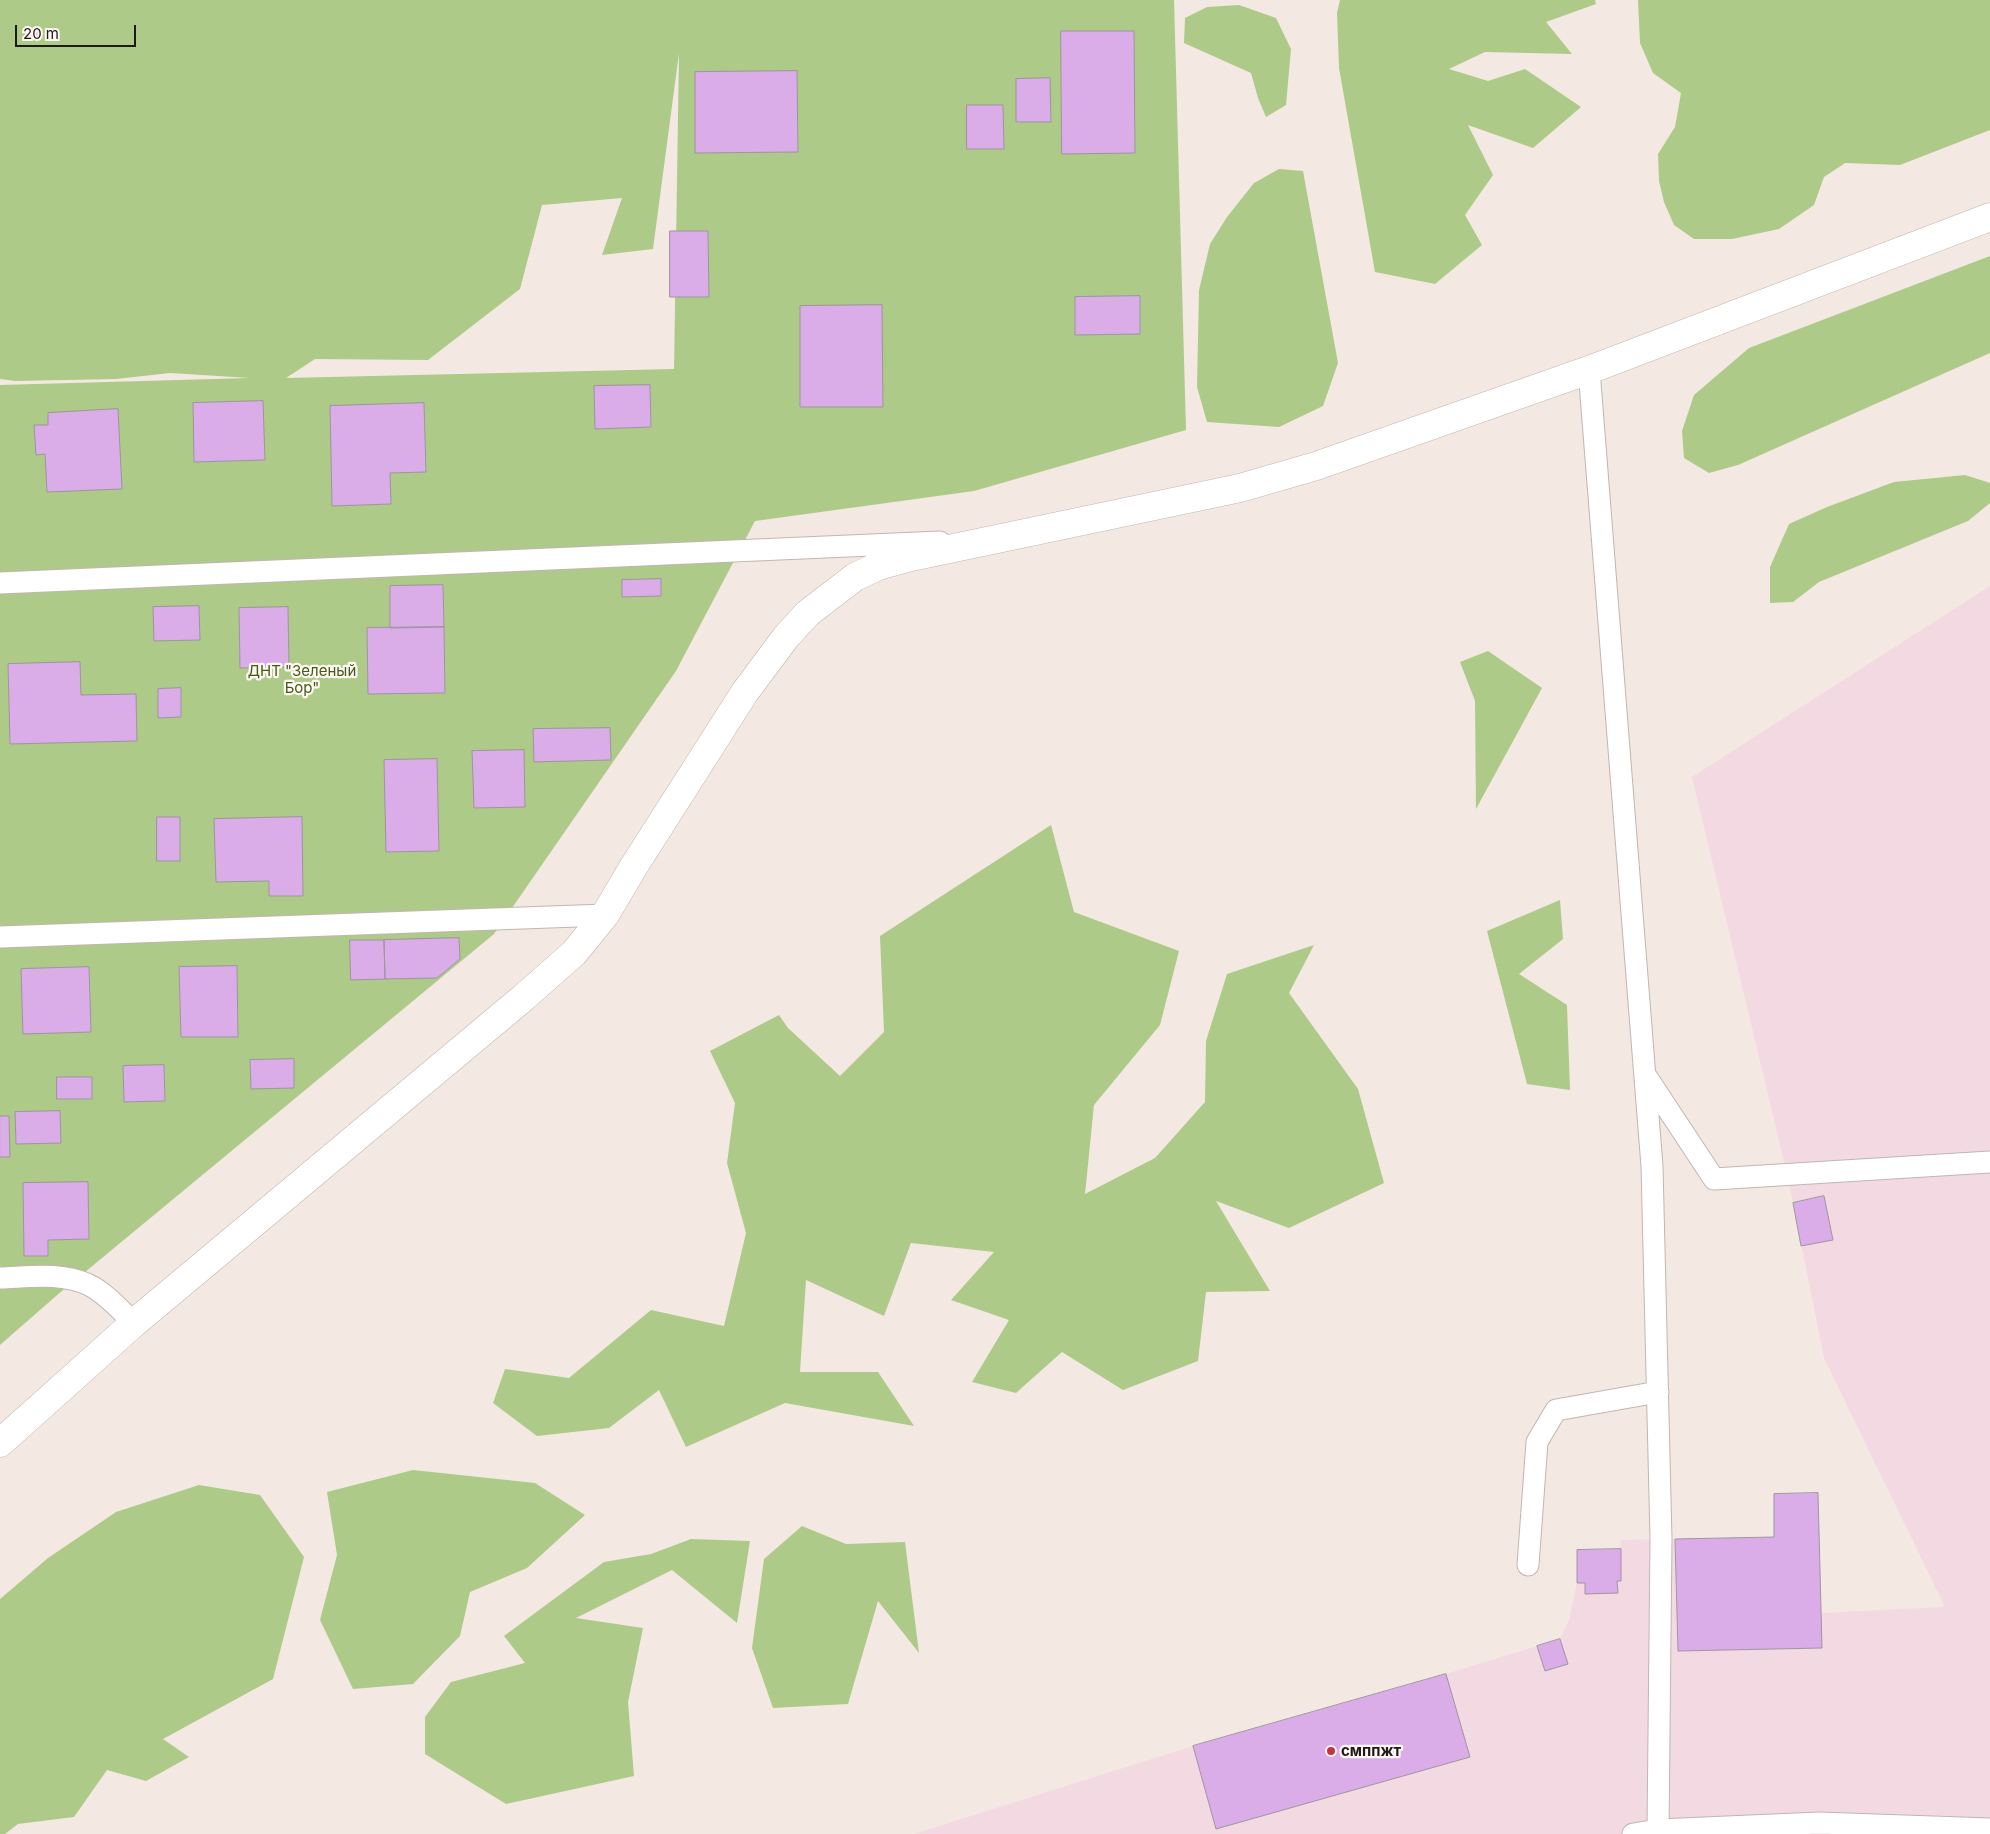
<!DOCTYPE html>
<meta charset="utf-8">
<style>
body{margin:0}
#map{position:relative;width:1990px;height:1834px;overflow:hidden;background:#f4e8e3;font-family:Inter,sans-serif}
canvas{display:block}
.scale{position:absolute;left:15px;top:25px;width:121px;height:22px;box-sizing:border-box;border:2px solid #1d1917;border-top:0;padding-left:6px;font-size:15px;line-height:18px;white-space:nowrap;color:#1d1917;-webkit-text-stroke:4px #fef7f3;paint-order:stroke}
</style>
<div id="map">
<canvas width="1990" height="1834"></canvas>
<div class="scale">20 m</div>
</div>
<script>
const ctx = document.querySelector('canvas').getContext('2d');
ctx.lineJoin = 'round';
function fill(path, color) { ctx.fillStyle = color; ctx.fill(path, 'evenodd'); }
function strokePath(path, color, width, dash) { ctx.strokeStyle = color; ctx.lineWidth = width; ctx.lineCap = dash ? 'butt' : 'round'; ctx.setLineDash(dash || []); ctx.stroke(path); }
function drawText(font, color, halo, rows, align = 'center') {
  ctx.font = font + ' Inter,sans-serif'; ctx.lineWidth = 4.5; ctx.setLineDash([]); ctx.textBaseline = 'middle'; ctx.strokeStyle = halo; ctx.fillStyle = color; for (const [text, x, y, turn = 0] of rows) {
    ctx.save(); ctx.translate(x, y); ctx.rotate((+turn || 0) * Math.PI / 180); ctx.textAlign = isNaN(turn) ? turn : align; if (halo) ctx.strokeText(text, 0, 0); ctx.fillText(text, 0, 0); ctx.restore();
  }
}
const industrial = new Path2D(`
 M1990,586V1834H914L1193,1746L1446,1674L1560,1639L1569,1620L1577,1583V1550L1620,1549L1621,1540L1675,1539L1678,1651L1821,1648V1613L1945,1607L1824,1358L1787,1174L1692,777Z`);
const green = new Path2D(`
 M0,0H1174L1186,430L974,491L755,521L676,671L494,934L56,1296L0,1345V385L250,378L170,373L116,379L15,381L0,379ZM679,53L674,369L286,378L315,359L428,360L520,289L542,205L622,198L602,255L653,249Z
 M1340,0H1595L1596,4L1546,22L1572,54L1485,52L1449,69L1488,81L1525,69L1581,107L1533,148L1468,125L1493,175L1465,215L1482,245L1435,284L1375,272L1339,68L1337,13Z
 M1638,0H1990V130L1900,165L1845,163L1824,177L1814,205L1779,229L1732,239H1694L1674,225L1664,202L1659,181L1658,154L1675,127L1681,93L1653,73L1640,43Z
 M1239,5L1276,18L1291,49L1286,105L1266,117L1258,98L1251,73L1184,43L1185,18L1207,7Z
 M1279,169L1303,171L1338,363L1323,406L1279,427L1207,422L1197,387L1199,290L1210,244L1227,217L1254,183Z
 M1990,256V353L1738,465L1709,473L1684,458L1682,431L1694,395L1749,348Z
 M1965,475L1990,483V503L1968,521L1819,582L1793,602L1770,603V567L1789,524L1827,507L1894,482Z
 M1488,651L1542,688L1476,809L1475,701L1460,662Z
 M1051,825L1074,912L1179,951L1160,1025L1094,1105L1085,1194L1155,1158L1205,1102L1206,1041L1227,974L1314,945L1289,993L1358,1089L1384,1183L1289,1228L1216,1201L1270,1291L1206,1292L1198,1361L1123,1390L1062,1352L1016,1393L972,1382L1009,1320L951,1300L994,1252L911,1243L884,1316L806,1280L800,1372H878L914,1426L785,1403L686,1447L659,1390L609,1428L537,1436L493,1403L505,1369L569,1378L651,1310L724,1326L746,1233L727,1163L735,1103L710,1051L779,1015L788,1028L840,1076L884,1032L880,936Z
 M1560,900L1563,939L1519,974L1567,1005L1570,1090L1527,1084L1487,931Z
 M413,1470L535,1483L585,1515L527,1568L470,1592L460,1636L413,1684L353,1689L320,1620L337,1555L327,1492Z
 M199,1485L260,1495L304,1557L273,1679L163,1739L189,1757L146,1781L107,1770L74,1817L18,1824L5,1834H0V1599L48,1558L116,1512Z
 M802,1526L846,1544L905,1542L919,1653L878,1601L848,1704L773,1708L752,1648L764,1559Z
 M691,1539L750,1541L737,1623L672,1570L576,1618L643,1628L628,1702L634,1776L506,1804L425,1754V1717L451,1682L525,1663L504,1636L604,1562L651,1554Z`);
const building = new Path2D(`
 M1061,31H1134L1135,153L1062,154Z
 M797,71L798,152L695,153V72Z
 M1050,78L1051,122H1016V79Z
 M967,105H1003L1004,149H967Z
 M670,231H708L709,297H670Z
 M1140,296V334L1075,335V297Z
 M882,305L883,407H800V306Z
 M650,385L651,427L595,429L594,386Z
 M263,401L265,460L194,462L193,403Z
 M424,403L426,472L390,473L391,504L332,506L330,406Z
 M118,409L122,489L47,492L45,454L36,455L34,425H48V413Z
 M661,579V596L622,597V580Z
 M443,585L444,627L390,628V586Z
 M199,606L200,640L154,641L153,607Z
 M288,607L289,667L240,668L239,608Z
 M444,627L445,693L368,694L367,628Z
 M80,662L81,695L136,694L137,741L10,744L8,664Z
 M181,688V717L158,718V689Z
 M610,728L611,760L534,762L533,729Z
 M524,750L525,807L474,808L472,751Z
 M437,759L439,851L386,852L384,760Z
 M157,817H180V861H157Z
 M302,817L303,896H269V881L216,882L214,819Z
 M459,938L460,959L437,978L385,979L384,940Z
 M350,940H384L385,979L351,980Z
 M237,966L238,1037H181L179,967Z
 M89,967L91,1032L23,1034L21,969Z
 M294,1059V1088L251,1089L250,1060Z
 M164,1065L165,1101L124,1102L123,1066Z
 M57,1077H92V1099H57Z
 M60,1111L61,1143L16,1144L15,1112Z
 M0,1116H9L10,1157H0Z
 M88,1182L89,1239L48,1240V1256H24L23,1183Z
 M1824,1196L1833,1240L1801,1246L1793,1203Z
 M1818,1493L1822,1648L1678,1651L1675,1539L1774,1537V1494Z
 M1621,1549V1581H1617L1618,1593L1585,1594V1583H1577V1550Z
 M1560,1639L1568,1664L1545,1671L1537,1646Z
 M1446,1674L1470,1757L1216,1829L1193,1746Z`);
const lane = new Path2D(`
 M1589,370L1652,1166L1661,1539L1658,1830
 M0,583L940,542
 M0,937L605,915
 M1646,1076L1714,1179L1990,1162
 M0,1278C30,1277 61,1272 89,1285C106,1293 121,1311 134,1323
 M1528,1565L1537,1442L1556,1410L1658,1392
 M1633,1834L1658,1830L1819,1823L1990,1829`);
const street = new Path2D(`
 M0,1443L134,1323L523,998L574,953L605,915L634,866L745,692L786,637L808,613L855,577L878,566L911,557L1240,488L1316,466L1589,370L1990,217`);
const markers = [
 [1331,1751,5,"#c4343d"]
];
const parkNames = [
 ["ДНТ \"Зеленый",302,671],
 ["Бор\"",302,688]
];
const poiNames = [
 ["смппжт",1341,1751]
];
fill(industrial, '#f3d9e2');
fill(green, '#aeca88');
fill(building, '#daace8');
strokePath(building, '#9d969f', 1);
strokePath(lane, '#c1b6b0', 23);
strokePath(street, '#c1b6b0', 29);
strokePath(lane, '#fff', 21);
strokePath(street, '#fff', 28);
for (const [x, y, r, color] of markers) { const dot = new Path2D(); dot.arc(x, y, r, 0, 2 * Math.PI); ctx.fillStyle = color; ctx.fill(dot); strokePath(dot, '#fef7f3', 2); }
drawText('15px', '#435c14', '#fef7f3', parkNames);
drawText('bold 15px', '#1d1917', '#fef7f3', poiNames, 'left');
</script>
